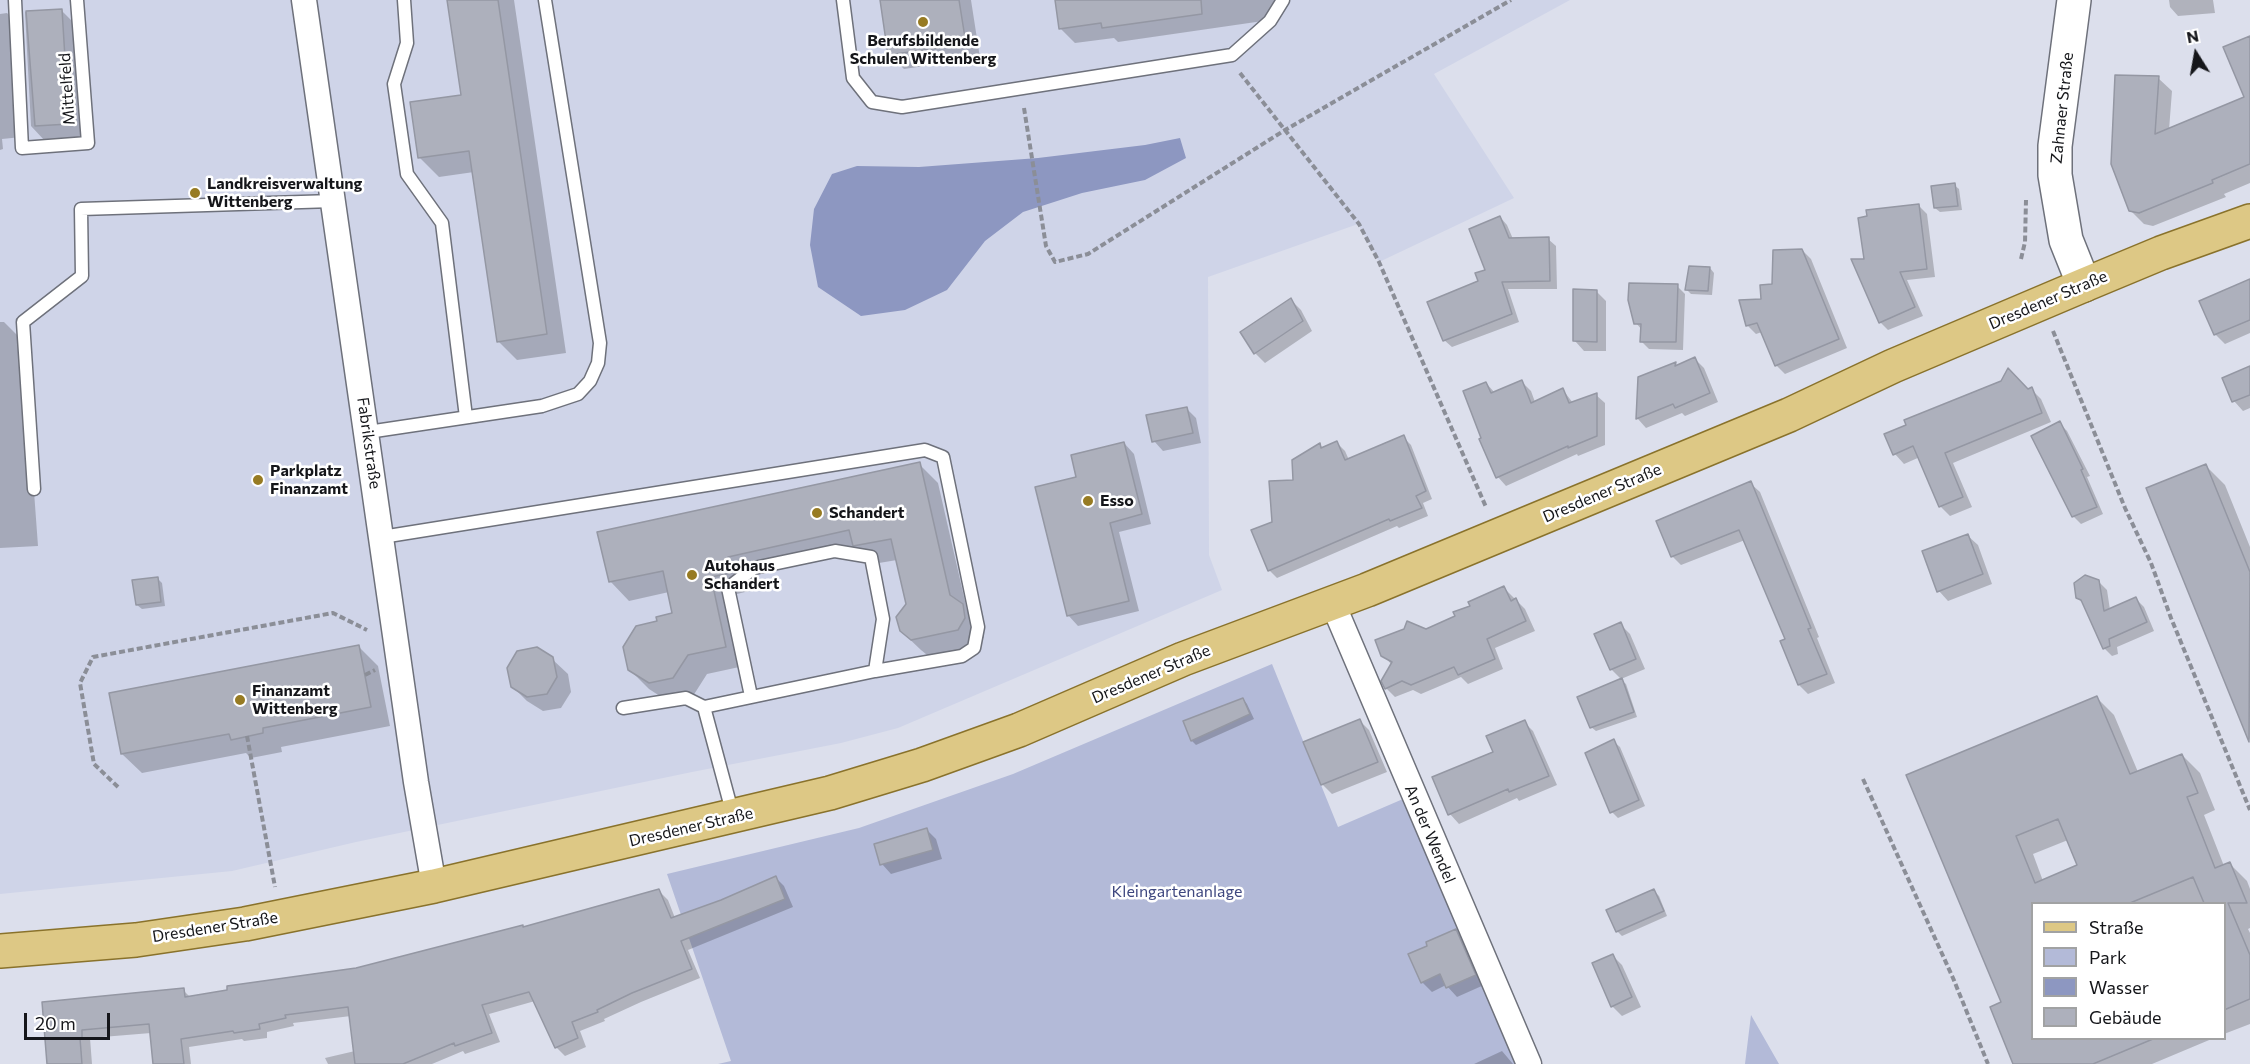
<!DOCTYPE html>
<meta charset="utf-8">
<style>
body{margin:0}
#map{position:relative;width:2250px;height:1064px;overflow:hidden;background:#dcdfec;font-family:Commissioner,sans-serif}
canvas{display:block}
.legend{position:absolute;left:2031px;top:902px;width:195px;height:138px;box-sizing:border-box;background:#fff;border:2px solid #a1a2a3;margin:0;padding:8px 10px;list-style:none;font-size:18px;color:#15161a}
.legend li{display:flex;align-items:center;gap:12px;height:30px}
.legend b{width:30px;border:2px solid #a1a2a3}
.north{position:absolute;left:2166px;top:24px;width:60px;height:60px;-webkit-text-stroke:4px #fff;paint-order:stroke;rotate:349deg;font-size:16px;font-weight:700;line-height:24px;text-align:center;color:#15161a}
.north::after{content:'';display:block;margin:auto;width:21px;height:27px;background:#15161a;clip-path:polygon(50% 0,100% 100%,50% 72%,0 100%)}
.scale{position:absolute;left:24px;top:1013px;width:86px;height:27px;box-sizing:border-box;border:3px solid #15161a;border-top:0;padding-left:8px;font-size:18px;line-height:21px;white-space:nowrap;color:#15161a;-webkit-text-stroke:4px #fff;paint-order:stroke}
</style>
<div id="map">
<canvas width="2250" height="1064"></canvas>
<ul class="legend">
<li><b style="height:8px;background:#ddc885"></b>Straße</li>
<li><b style="height:16px;background:#b3bad8"></b>Park</li>
<li><b style="height:16px;background:#8d97c1"></b>Wasser</li>
<li><b style="height:16px;background:#adb0bc"></b>Gebäude</li>
</ul>
<div class="north">N</div>
<div class="scale">20 m</div>
</div>
<script>
const ctx = document.querySelector('canvas').getContext('2d');
ctx.lineJoin = 'round';
function fill(path, color) { ctx.fillStyle = color; ctx.fill(path, 'evenodd'); }
function strokePath(path, color, width, dash) { ctx.strokeStyle = color; ctx.lineWidth = width; ctx.lineCap = dash ? 'butt' : 'round'; ctx.setLineDash(dash || []); ctx.stroke(path); }
function drawText(font, color, halo, rows, align = 'center') {
  ctx.font = font + ' Commissioner,sans-serif'; ctx.lineWidth = 5; ctx.setLineDash([]); ctx.textBaseline = 'middle'; ctx.strokeStyle = halo; ctx.fillStyle = color; for (const [text, x, y, turn = 0] of rows) {
    ctx.save(); ctx.translate(x, y); ctx.rotate((+turn || 0) * Math.PI / 180); ctx.textAlign = isNaN(turn) ? turn : align; if (halo) ctx.strokeText(text, 0, 0); ctx.fillText(text, 0, 0); ctx.restore();
  }
}
const built = new Path2D(`
 M0,0H1570L1434,74L1514,198L1379,262L1358,224L1208,277L1209,555L1222,590L898,728L841,743L692,772L356,842L232,871L0,894Z`);
const green = new Path2D(`
 M1272,664L1338,827L1403,799L1516,1064H718L731,1061L667,874L859,828L1013,774Z
 M1751,1015L1779,1064H1745Z`);
const water = new Path2D(`
 M1180,138L1186,158L1145,180L1082,193L1023,212L985,241L947,290L905,310L861,316L818,287L810,245L814,209L832,174L857,166L919,167L1038,158L1145,145Z`);
const shadow = new Path2D(`
 M449,0H514L566,353L517,360L498,341L474,172L439,177L420,158L462,96Z
 M881,0H971L980,58L904,69L889,54Z
 M1056,0H1274L1276,15L1263,17V21L1118,42L1114,38L1075,43L1061,29Z
 M2169,0H2213L2215,13L2178,16L2170,7Z
 M61,10L76,25L83,138L45,141L31,126L25,12Z
 M7,13L17,23L22,137L2,139L3,149L0,150V14Z
 M2250,37V183L2224,194L2226,197L2153,226L2144,224L2130,210L2158,78L2172,91L2169,130L2246,98Z
 M1954,185L1959,189L1962,210L1940,212L1935,208Z
 M1919,206L1927,214L1935,277L1907,280L1923,316L1888,330L1880,322Z
 M1500,217L1507,225L1513,239H1548L1556,246L1557,289H1508L1519,322L1452,347L1444,340L1487,271Z
 M1802,250L1811,259L1847,348L1785,374L1776,365L1762,332L1756,334L1747,325L1773,286Z
 M1710,268L1714,273L1712,295L1691,294L1687,290Z
 M2250,280V333L2225,344L2215,334Z
 M1677,286L1685,294L1683,350L1649,349L1641,341L1642,330L1636,323Z
 M1596,291L1606,301V351H1584L1575,341Z
 M1291,300L1301,310L1312,331L1265,363L1255,353Z
 M0,322H4L23,341L38,546L0,548Z
 M1695,359L1704,368L1718,402L1685,416L1682,413L1646,428L1638,419L1640,378L1675,364L1678,366Z
 M2250,367V408L2243,411L2234,401L2224,378Z
 M1522,382L1531,391L1535,402L1563,390L1573,403L1596,395L1605,403V445L1578,456L1577,454L1506,486L1498,477L1486,383L1495,393Z
 M2031,389L2041,399L2051,422L1953,463L1972,507L1950,516L1940,506L1920,457L1904,464L1895,454Z
 M1186,408L1196,418L1201,443L1163,451L1154,441Z
 M2059,423L2067,431L2090,476L2087,477L2103,514L2081,524L2073,516Z
 M1403,437L1411,445L1432,499L1423,503L1428,516L1399,528L1397,526L1277,578L1269,570L1273,523L1295,482L1320,445L1323,448L1337,443L1345,451L1349,460Z
 M1124,443L1134,454L1151,524L1119,532L1139,611L1078,626L1068,615L1078,478Z
 M919,464L938,483L967,610L981,624L984,637L977,648L932,659L921,650L901,631L907,605L897,560L873,564L860,550L746,576L749,591L729,596L744,666L707,674L693,696L669,702L649,689L630,670L659,622L674,614L669,592L629,601L610,581Z
 M2206,466L2225,485L2250,547V740L2148,489Z
 M1750,483L1760,492L1819,637L1817,638L1835,683L1808,694L1799,685L1787,640L1745,540L1681,565L1672,556Z
 M1968,536L1978,545L1992,584L1948,601L1939,591Z
 M157,578L162,583L165,606L142,609L137,605Z
 M2098,581L2107,590L2110,610L2136,599L2144,607L2154,631L2117,647L2118,654L2112,656L2104,648L2085,605L2077,598Z
 M1504,588L1525,609L1535,631L1495,648L1503,669L1468,684L1461,677L1421,694L1413,690L1395,697L1386,688L1392,665L1383,655L1426,631L1457,617Z
 M1620,624L1630,634L1645,669L1621,679L1611,669Z
 M358,646L378,666L390,726L281,747L282,752L251,758L246,753L142,773L122,754L111,694Z
 M552,659L568,674L571,692L561,708L543,711L527,701L512,686Z
 M1621,680L1626,684L1637,717L1596,731L1591,727Z
 M2096,697L2114,715L2138,772L2182,755L2200,773L2215,810L2204,815L2224,866L2229,863L2247,881L2250,889V928L2248,929L2250,933V1024L2224,1034V904H2032V1038H2214L2152,1064H2015L2003,1003L1908,776ZM2068,840L2079,866L2043,881L2033,854Z
 M1243,699L1247,704L1254,719L1196,745L1192,741Z
 M1359,720L1369,730L1387,772L1332,794L1322,784Z
 M1524,722L1533,731L1557,785L1519,801L1517,798L1459,824L1450,814L1434,778L1495,752Z
 M1613,741L1620,747L1645,806L1618,818L1612,812Z
 M926,829L936,839L942,859L891,874L882,864Z
 M776,878L784,886L793,907L688,950L700,978L641,1002L604,1019L605,1021L580,1031L586,1047L565,1056L556,1047L535,1001L489,1014L500,1042L465,1054L463,1051L432,1064H328L325,1058L355,1051L351,1016L293,1023L294,1026L267,1032V1038L244,1041L242,1039L189,1047L191,1064H154L151,1033L90,1038L92,1064H48L44,1003L183,990L191,998L356,969L524,928L659,891L668,900L675,918L721,902Z
 M1654,891L1659,896L1667,916L1622,936L1617,931Z
 M1456,931L1466,941L1484,985L1457,997L1446,985L1432,992L1422,982L1429,946Z
 M1613,956L1622,965L1641,1007L1622,1016L1612,1006Z
 M1502,1051L1513,1064H1474Z`);
const building = new Path2D(`
 M447,0H498L547,334L497,342L469,151L418,158L410,102L461,95Z
 M880,0H959L966,44L888,55Z
 M1055,0H1201L1202,14L1102,28L1101,23L1059,29Z
 M62,9L69,124L35,126L26,11Z
 M2250,36V164L2212,180L2213,183L2139,213L2129,211L2111,164L2115,75L2159,76L2155,134L2244,97L2223,47Z
 M1955,183L1958,206L1934,208L1931,186Z
 M1919,204L1927,269L1900,272L1915,307L1879,323L1851,259H1864L1858,218L1867,216L1866,210Z
 M1500,216L1509,238L1549,237L1550,281L1502,282L1512,314L1443,341L1427,302L1478,281L1475,273L1485,270L1469,229Z
 M1802,249L1839,339L1775,366L1757,323L1746,326L1739,300L1761,299L1760,285L1772,284L1773,250Z
 M1689,266L1710,267L1708,291L1685,290Z
 M2250,279V320L2214,335L2199,301Z
 M1629,283L1678,284L1676,342H1640L1641,324H1634L1628,300Z
 M1573,289L1597,290V342L1573,341Z
 M1291,298L1303,321L1254,354L1240,332Z
 M1695,357L1710,393L1675,408L1673,404L1636,419L1638,377L1676,362L1675,366Z
 M2250,366V395L2232,402L2222,378Z
 M2008,368L2028,389L2032,387L2042,413L1945,453L1963,497L1939,507L1913,446L1893,455L1884,434L1906,425L1904,420L2001,381Z
 M1522,380L1531,403L1563,388L1569,403L1597,393V436L1568,448V446L1496,478L1479,439L1481,438L1463,391L1486,382L1491,393Z
 M1187,407L1193,433L1152,442L1146,415Z
 M2060,421L2083,469L2081,470L2097,507L2072,517L2031,436Z
 M1404,435L1426,491L1416,496L1422,508L1390,521L1389,519L1268,571L1251,530L1272,522L1269,481L1293,480L1292,460L1320,443L1321,448L1337,441L1345,460Z
 M1124,442L1142,514L1110,523L1129,601L1067,616L1035,487L1076,477L1071,455Z
 M920,462L950,595L963,604L965,618L958,630L911,640L900,631L896,617L906,604L891,539L853,546L849,530L728,557L731,573L711,577L726,647L688,655L673,678L649,683L628,670L623,647L636,626L657,621L656,617L672,613L663,571L609,582L597,532Z
 M2206,464L2250,572L2249,742L2146,488Z
 M1751,481L1811,628L1808,629L1827,674L1798,685L1780,641L1785,639L1739,530L1671,557L1656,521Z
 M1968,534L1983,574L1937,592L1922,551Z
 M2085,575L2099,580L2104,611L2136,597L2147,622L2109,639L2110,646L2103,649L2081,600L2076,598L2074,583Z
 M158,577L161,602L136,605L132,580Z
 M1504,586L1511,601L1516,598L1526,621L1487,639L1495,659L1458,675L1454,667L1411,685L1402,681L1385,689L1381,681L1392,662L1381,656L1375,640L1404,629L1407,621L1426,629L1455,616L1453,612L1470,606L1468,602Z
 M1621,622L1636,659L1610,670L1594,634Z
 M359,645L371,707L263,728V733L231,740L229,734L121,754L109,693Z
 M537,647L553,657L557,677L547,694L527,697L511,687L507,668L517,651Z
 M1622,678L1634,712L1590,728L1577,697Z
 M2097,696L2130,774L2182,754L2198,793L2187,797L2215,868L2230,862L2247,903H2228L2250,955V999L2224,1010V903H2204L2193,877L2130,903H2032V1038L2153,1039L2093,1064H2013L1990,1007L2001,1002L1906,775ZM2058,819L2077,865L2035,883L2016,836Z
 M1243,698L1250,714L1191,741L1183,721Z
 M1360,719L1378,762L1321,785L1303,742Z
 M1525,720L1549,776L1509,792L1508,789L1448,815L1432,777L1493,752L1486,736Z
 M1614,739L1639,800L1610,813L1585,753Z
 M927,828L933,850L880,865L874,844Z
 M776,876L785,899L681,941L692,969L632,993L597,1010L598,1012L572,1022L578,1038L555,1048L529,992L482,1005L492,1033L455,1046L454,1043L403,1064H355L348,1007L285,1015L286,1018L259,1024L260,1029L234,1033L233,1031L181,1039L184,1064H153L149,1024L82,1030V1038H80L82,1064H47L42,1002L184,988L185,997L227,990V986L356,968L523,925V927L659,889L671,918L721,900Z
 M1654,889L1664,911L1616,932L1606,910Z
 M1456,929L1476,975L1446,988L1440,974L1421,983L1408,954L1427,946L1426,942Z
 M1613,954L1632,997L1611,1007L1592,963Z`);
const path = new Path2D(`
 M1240,73L1359,224L1379,262L1486,507
 M1024,108L1046,246L1055,262L1088,254L1285,130L1511,0
 M2021,259L2025,242L2026,200
 M2053,331L2125,508L2151,563L2171,618L2250,810
 M365,675L375,670
 M247,736L275,887
 M1863,779L1953,978L1988,1064
 M118,787L94,764L80,683L93,657L333,613L367,630`);
const lane = new Path2D(`
 M15,0L22,148L88,143L77,0
 M404,0L407,43L394,84L407,174L442,223L466,417
 M843,0L853,78L872,102L902,107L1232,55L1270,21L1283,0
 M368,432L542,406L578,394L590,381L598,363L600,343L545,0
 M34,489L23,322L82,276L81,209L333,201
 M382,537L925,450L943,457L978,627L974,648L962,656L875,671L704,707L686,698L623,708
 M751,696L728,588L754,568L835,551L871,557L883,619L875,671
 M704,707L733,815`);
const street = new Path2D(`
 M304,0L416,782L434,886
 M1333,604L1529,1064`);
const secondary = new Path2D(`
 M2074,0L2055,146V175L2066,240L2084,285`);
const primary = new Path2D(`
 M0,951L136,940L245,924L434,886L830,793L922,765L1019,730L1183,659L1367,590L1789,415L1893,366L2084,285L2161,253L2250,221`);
const markers = [
 [923,22,6,"#977b23"],
 [195,193,6,"#977b23"],
 [258,480,6,"#977b23"],
 [1088,501,6,"#977b23"],
 [817,513,6,"#977b23"],
 [692,575,6,"#977b23"],
 [240,700,6,"#977b23"]
];
const poiNames = [
 ["Berufsbildende",923,41,"center"],
 ["Schulen Wittenberg",923,59,"center"],
 ["Landkreisverwaltung",207,184],
 ["Wittenberg",207,202],
 ["Parkplatz",270,471],
 ["Finanzamt",270,489],
 ["Esso",1100,501],
 ["Schandert",829,513],
 ["Autohaus",704,566],
 ["Schandert",704,584],
 ["Finanzamt",252,691],
 ["Wittenberg",252,709]
];
const streetNames = [
 ["Mittelfeld",67,89,-94],
 ["Zahnaer Straße",2062,108,-84],
 ["Dresdener Straße",2048,300,-23],
 ["Fabrikstraße",369,443,82],
 ["Dresdener Straße",1602,493,-23],
 ["Dresdener Straße",1151,674,-23],
 ["Dresdener Straße",691,827,-13],
 ["An der Wendel",1430,834,67],
 ["Dresdener Straße",215,927,-9]
];
const parkNames = [
 ["Kleingartenanlage",1177,892]
];
fill(built, '#cfd4e8');
fill(green, '#b3bad8');
fill(water, '#8d97c1');
fill(shadow, '#0003');
fill(building, '#adb0bc');
strokePath(building, '#9497a3', 1.5);
strokePath(lane, '#6e717b', 15);
strokePath(street, '#6e717b', 27);
strokePath(secondary, '#6e717b', 36);
strokePath(primary, '#89722b', 36);
strokePath(path, '#8b8e97', 4, [6, 3]);
strokePath(lane, '#fff', 12);
strokePath(street, '#fff', 24);
strokePath(secondary, '#fff', 33);
strokePath(primary, '#ddc885', 33);
for (const [x, y, r, color] of markers) { const dot = new Path2D(); dot.arc(x, y, r, 0, 2 * Math.PI); ctx.fillStyle = color; ctx.fill(dot); strokePath(dot, '#fff', 2); }
drawText('bold 16px', '#15161a', '#fff', poiNames, 'left');
drawText('16px', '#15161a', '#fff', streetNames);
drawText('16px', '#3e477f', '#fff', parkNames);
</script>
